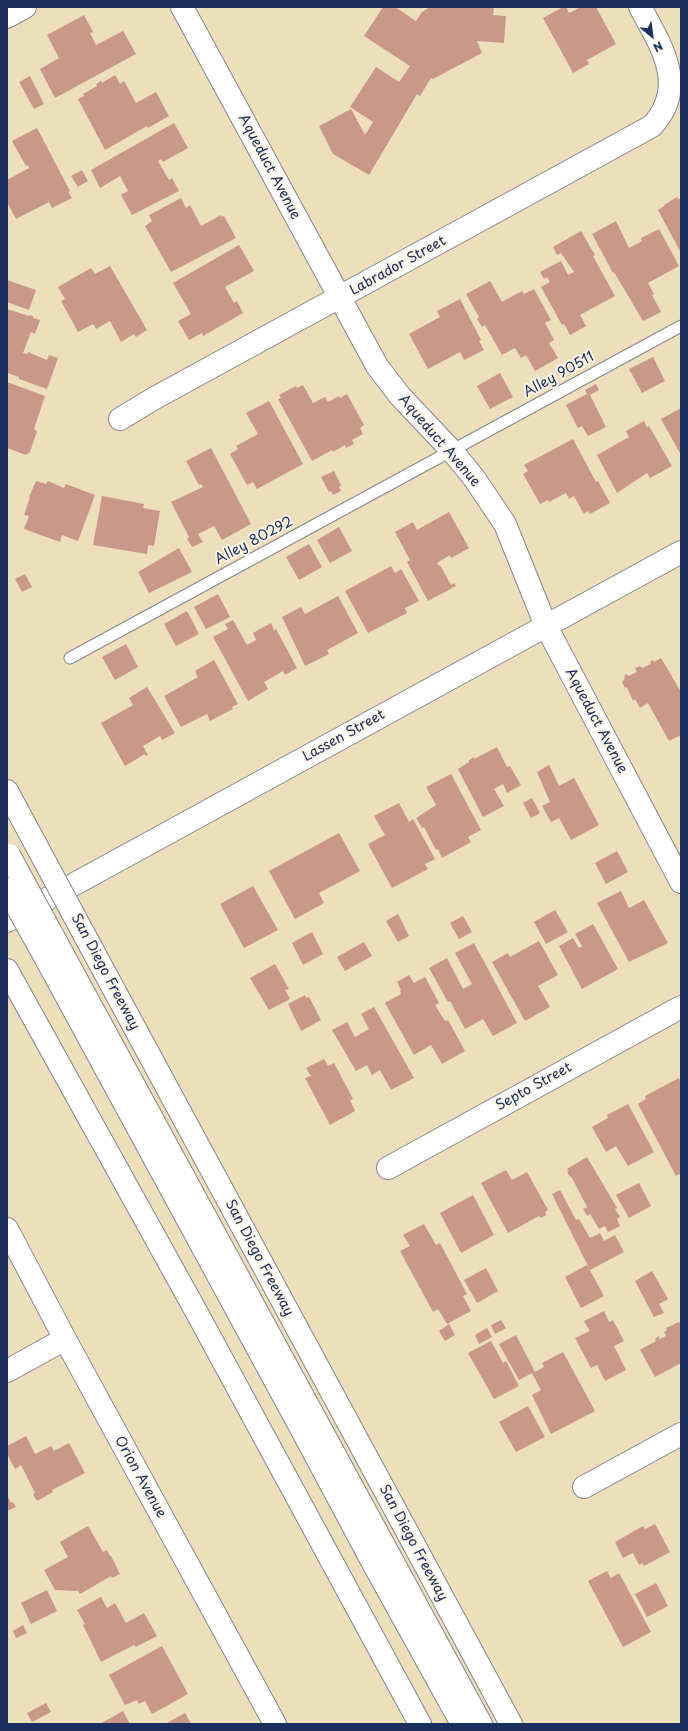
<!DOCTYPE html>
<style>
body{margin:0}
#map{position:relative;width:688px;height:1731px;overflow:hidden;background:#eddebc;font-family:"Playpen Sans",sans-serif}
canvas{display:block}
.frame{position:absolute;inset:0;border:8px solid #1b2f5e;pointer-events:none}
.north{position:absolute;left:632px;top:16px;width:40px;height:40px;-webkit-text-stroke:3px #fcf5e5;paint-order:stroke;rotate:151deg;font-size:11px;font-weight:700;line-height:16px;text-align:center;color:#1b2f5e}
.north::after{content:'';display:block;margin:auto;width:14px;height:18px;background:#1b2f5e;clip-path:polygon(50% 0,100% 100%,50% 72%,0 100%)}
</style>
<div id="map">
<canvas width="688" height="1731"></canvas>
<div class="frame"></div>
<div class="north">N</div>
</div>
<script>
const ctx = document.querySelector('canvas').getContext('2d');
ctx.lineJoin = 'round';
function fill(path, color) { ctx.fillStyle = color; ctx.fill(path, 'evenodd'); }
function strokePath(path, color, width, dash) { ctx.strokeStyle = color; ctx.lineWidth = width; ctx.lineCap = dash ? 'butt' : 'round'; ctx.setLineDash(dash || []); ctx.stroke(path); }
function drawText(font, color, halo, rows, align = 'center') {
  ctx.font = font + ' "Playpen Sans",sans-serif'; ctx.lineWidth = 4; ctx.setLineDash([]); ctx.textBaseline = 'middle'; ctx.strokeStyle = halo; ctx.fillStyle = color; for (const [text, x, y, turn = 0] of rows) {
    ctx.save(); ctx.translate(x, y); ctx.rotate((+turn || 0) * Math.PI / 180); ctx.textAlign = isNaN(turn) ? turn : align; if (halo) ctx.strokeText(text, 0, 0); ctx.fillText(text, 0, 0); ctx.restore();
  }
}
const building = new Path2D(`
 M383,7H395L416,21L422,12L430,7H494L493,15L506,16L504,43L477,41L482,53L433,79L431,78L420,96L417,94L369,175L333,154L319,126L351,109L365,135L373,122L350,107L376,67L399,82L410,66L364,36Z
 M563,7H566L569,13L581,7H596L616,44L587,60L589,64L573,73L543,18Z
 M84,15L93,32L90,33L96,45L123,31L136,54L55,98L40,69L59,58L47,35Z
 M115,75L120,84L124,81L136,103L156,92L169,116L148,128L147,126L105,150L78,99L84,96L83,94L97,86L96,84L101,81L102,83Z
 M30,76L44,104L34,109L19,82Z
 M174,123L188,148L163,162L161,159L158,161L169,180L172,178L179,191L132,215L121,195L128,191L120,176L100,188L91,170Z
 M37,128L70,191L68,192L72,198L52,208L49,202L16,219L7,202V180L29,168L28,165L26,166L12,141Z
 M82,170L88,181L78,187L71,176Z
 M677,197L678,199L681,198V253L658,210L664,206V205Z
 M181,198L186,208L190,205L201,226L221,215L222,217L224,216L236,238L171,272L145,226L152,221L149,215Z
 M616,221L629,248L642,241L641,238L659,229L679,266L648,283L654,294L652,295L661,312L643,321L614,272L613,273L592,234Z
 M581,231L595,255L593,256L615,296L580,315L586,326L570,335L564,324L562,325L541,287L550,282L547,277L544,279L540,272L561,261L568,275L574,272L561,253L557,255L553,247Z
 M239,245L254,271L225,287L234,303L237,301L243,313L203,336L202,333L189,340L178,321L191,314L173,283Z
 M110,266L147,330L136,337L134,334L121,342L110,321L96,329L93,324L78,332L61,301L65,299L58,287L91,268L95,274Z
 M7,280L36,290L29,310L7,302Z
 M490,281L502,302L522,291L524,294L534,289L551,320L545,323L554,340L549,343L558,358L535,371L526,355L521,358L515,348L502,355L485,325L482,327L477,319L479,317L466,294Z
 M460,299L481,340L479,341L484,350L464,360L460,352L428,369L409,334L440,317L437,311Z
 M7,309L29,316V315L33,316V318L40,320L35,334L31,332L23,353L28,354V352L47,360L49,355L58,358L47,389L19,379V377L7,373Z
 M653,357L665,381L642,393L629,369Z
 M500,373L513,397L490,409L477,386Z
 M7,382L45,396L34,429L37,431L30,452L26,455L7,448Z
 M596,384L599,390L590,395L606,427L588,436L582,426L578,428L566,405L587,394L585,390Z
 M303,385L313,403L325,397L328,402L339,396L340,398L347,394L364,425L360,428L363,434L352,440L354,444L346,448L345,445L333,452L332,450L312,461L278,399L281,398L279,395L296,386L297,388Z
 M269,401L303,464L257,489L253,482L247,485L230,454L238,449L236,446L258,434L246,413Z
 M681,408V455L661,419Z
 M644,421L647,427L649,426L672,466L650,478L647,473L617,493L597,455L629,437L626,431Z
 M573,439L596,482L598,481L610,503L590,514L588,511L584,514L574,496L569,499L566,493L549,502L548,500L540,504L523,474L528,471L524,465Z
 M211,448L251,524L222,540L214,526L198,534L203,542L192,547L187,539L189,537L171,502L203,487L201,484L199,485L186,461Z
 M334,471L341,485L339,487L341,491L333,495L331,491L329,492L321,477Z
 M36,481L46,484L48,481L64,488L66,484L95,495L78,541L62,535L60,542L24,529L29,516L24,515L30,497H29Z
 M102,496L144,504L143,508L160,511L154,546L148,545L147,554L93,545Z
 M449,512L469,548L451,558L450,555L437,563L439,566L440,565L451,585L454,583L456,586L428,601L407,562L410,560L395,532L413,522L417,530Z
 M339,527L352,551L330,563L317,540Z
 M309,544L322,567L299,580L286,557Z
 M179,548L192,572L149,593L138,572Z
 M391,566L395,573L401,569L419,601L405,608L407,613L368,633L345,591Z
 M25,574L32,587L22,592L15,579Z
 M218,594L230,617L206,629L194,607Z
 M338,596L358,633L327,650L329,654L305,666L282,617L301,607L305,614Z
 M187,611L199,634L176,646L164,624Z
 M233,620L247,645L256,640L253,633L271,623L274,630L276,629L297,668L285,675L283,671L264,682L268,689L248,701L213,637L228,629L225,624Z
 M126,644L138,667L115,680L102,657Z
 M661,658L681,692V735L669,741L648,703L640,708L635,699L633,701L627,687L625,688L622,682L625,678L624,676L627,674L628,676L637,672L635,668L640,666L642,668L651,664L650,662L653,660L654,662Z
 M214,660L238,704L232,707L233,709L210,721L207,714L181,727L164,696L198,677L195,671Z
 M147,687L175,733L162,740L160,736L143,746L148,755L146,756L145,754L125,766L101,723L133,705L129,698Z
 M497,747L507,767L510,766L521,785L507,793L503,784L494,789L504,806L483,817L458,769L469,762V760L474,757V759Z
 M549,765L559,786L574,778L599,825L571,840L559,818L551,822L542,806L550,802L537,772Z
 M451,774L481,830L468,837L471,842L442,858L438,849L436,850L424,827L422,828L416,818L436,805L426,787Z
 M532,798L540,813L531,818L523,803Z
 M399,803L409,822L413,819L435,859L425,864L428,869L392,888L368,844L385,835L374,816Z
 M339,833L360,871L319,893L324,903L295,919L269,871Z
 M617,851L628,872L606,884L595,863Z
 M253,886L278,930L244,948L220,904Z
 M621,891L629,908L644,900L668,943L629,962L597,903Z
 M555,910L568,932L546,944L534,922Z
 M398,914L409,936L398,942L386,921Z
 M463,916L472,932L459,939L450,923Z
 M593,924L618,969L582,989L559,946L573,938L579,948L582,946L575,934Z
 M312,932L323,954L303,965L292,943Z
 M539,941L558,975L538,986L550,1007L525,1021L492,962L508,953L510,957Z
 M364,942L372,956L345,971L337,957Z
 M474,943L517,1023L493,1036L483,1019L465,1029L450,1001L448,1002L429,968L447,958L463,989L472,984L455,953Z
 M275,964L289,989L285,990L290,999L269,1010L250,978Z
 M409,975L414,983L425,977L439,1003L435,1005L445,1021L448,1020L465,1051L442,1064L431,1045L414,1055L385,1003L401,994L400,991L401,990L397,982Z
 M305,995L306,998L309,997L321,1020L301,1031L288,1004Z
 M374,1007L414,1078L391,1090L380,1070L372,1075L367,1065L356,1071L332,1030L347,1022L355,1037L369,1029L361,1014Z
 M324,1059L328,1066L334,1063L353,1099L350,1100L355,1111L330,1125L305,1078L311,1076L306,1068Z
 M679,1078L681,1083V1173L676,1176L638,1104L646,1099L645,1096Z
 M628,1104L654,1152L628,1166L616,1146L606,1152L592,1127L608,1118L607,1115Z
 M587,1157L617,1208L615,1209L620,1217L617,1219L620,1226L608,1232L605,1226L599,1229L590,1214L587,1216L583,1209L587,1207L571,1176L570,1177L567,1172L569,1171L567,1169Z
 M506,1170L512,1180L527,1172L548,1210L545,1212L546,1215L541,1218L539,1216L508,1233L481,1183Z
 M639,1183L651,1206L629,1218L616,1195Z
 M560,1190L576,1220L579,1219L590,1238L600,1233L604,1241L615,1235L624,1252L590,1270L552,1194Z
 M473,1195L494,1235L461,1253L440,1213Z
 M424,1224L436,1245L440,1243L467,1294L463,1296L471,1311L447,1324L438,1309L433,1312L400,1251L410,1246L403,1235Z
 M587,1265L604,1296L581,1308L565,1277Z
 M486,1268L498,1291L477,1303L464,1280Z
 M652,1271L668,1299L659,1304L664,1313L654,1317L635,1281Z
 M604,1311L609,1322L613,1320L624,1341L614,1346L626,1370L605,1381L597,1365L591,1368L575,1338L590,1331L584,1321Z
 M501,1320L506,1328L495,1334L491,1325Z
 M679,1322L681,1326V1363L655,1377L640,1350L656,1341L655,1339L659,1336L660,1339L666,1336L664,1332L667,1330L666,1328Z
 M449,1324L455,1335L445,1341L439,1331Z
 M487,1328L492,1337L479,1344L475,1335Z
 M516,1335L535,1372L544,1367L542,1363L563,1352L595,1411L551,1434L532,1395L541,1390L532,1373L519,1380L499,1344Z
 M491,1341L503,1363L506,1361L519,1386L494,1399L468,1353Z
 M528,1406L545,1437L516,1452L499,1422Z
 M26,1436L35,1454L51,1446L54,1451L69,1443L85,1473L52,1490L53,1492L37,1501L33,1494L35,1493L21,1465L15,1469L7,1454V1446Z
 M7,1495L11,1503L13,1502L16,1507L7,1511Z
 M655,1524L670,1552L644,1566L642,1563L639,1565L633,1553L623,1558L615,1542L643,1526L645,1529Z
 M88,1526L103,1552L107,1550L110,1556H111L120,1574L112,1578L111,1576L80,1594L78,1591L55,1590L44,1570L68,1557L60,1542Z
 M607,1571L611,1578L619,1573L651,1632L623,1647L588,1581Z
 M656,1583L668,1606L647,1617L635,1594Z
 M47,1590L57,1611L31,1624L21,1603Z
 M101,1597L107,1608L115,1603L126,1623L144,1613L157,1636L136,1647L134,1645L101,1662L83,1625L85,1624L77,1610Z
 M23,1625L27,1633L16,1638L13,1631Z
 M162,1646L188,1694L152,1714L145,1701L139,1704L137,1700L125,1705L109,1675Z
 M46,1703L51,1712L32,1722L27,1713Z
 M123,1711L130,1724H100Z
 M185,1713L191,1724H165Z`);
const service = new Path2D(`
 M70,658L681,326`);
const minor = new Path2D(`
 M182,7L377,366L400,396L452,451L474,478L505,524L546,626L681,882
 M7,17L25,7
 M120,419L153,399L652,126C688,87 662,47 640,7
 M388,1168L681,1007
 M7,1229L65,1339L275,1724
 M7,1371L65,1339
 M584,1487L681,1434`);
const secondary = new Path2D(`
 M7,921L681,552`);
const motorway = new Path2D(`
 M7,791L35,843
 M85,936L511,1724
 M60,949L481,1724
 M45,957L303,1432L373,1563L462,1724
 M7,970L197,1313L420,1724`);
const motorwayBridge = new Path2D(`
 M35,843L85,936
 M9,855L60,949
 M7,889L45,957`);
const streetNames = [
 ["Aqueduct Avenue",269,167,62],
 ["Labrador Street",398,266,-29],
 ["Alley 90511",559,375,-29],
 ["Aqueduct Avenue",439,441,49],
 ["Alley 80292",254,541,-28],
 ["Aqueduct Avenue",596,721,62],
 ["Lassen Street",344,736,-29],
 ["San Diego Freeway",105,972,62],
 ["Septo Street",534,1087,-29],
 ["San Diego Freeway",259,1258,62],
 ["Orion Avenue",140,1477,61],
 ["San Diego Freeway",413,1543,62]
];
fill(building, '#c99889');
strokePath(service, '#84868d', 13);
strokePath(minor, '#84868d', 24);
strokePath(secondary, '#84868d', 24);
strokePath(motorway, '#84868d', 24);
strokePath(service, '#fff', 11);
strokePath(minor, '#fff', 22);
strokePath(secondary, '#fff', 22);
strokePath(motorway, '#fff', 22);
strokePath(motorwayBridge, '#84868d', 24, []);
strokePath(motorwayBridge, '#fff', 22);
drawText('14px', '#1b2f5e', '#fcf5e5', streetNames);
</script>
